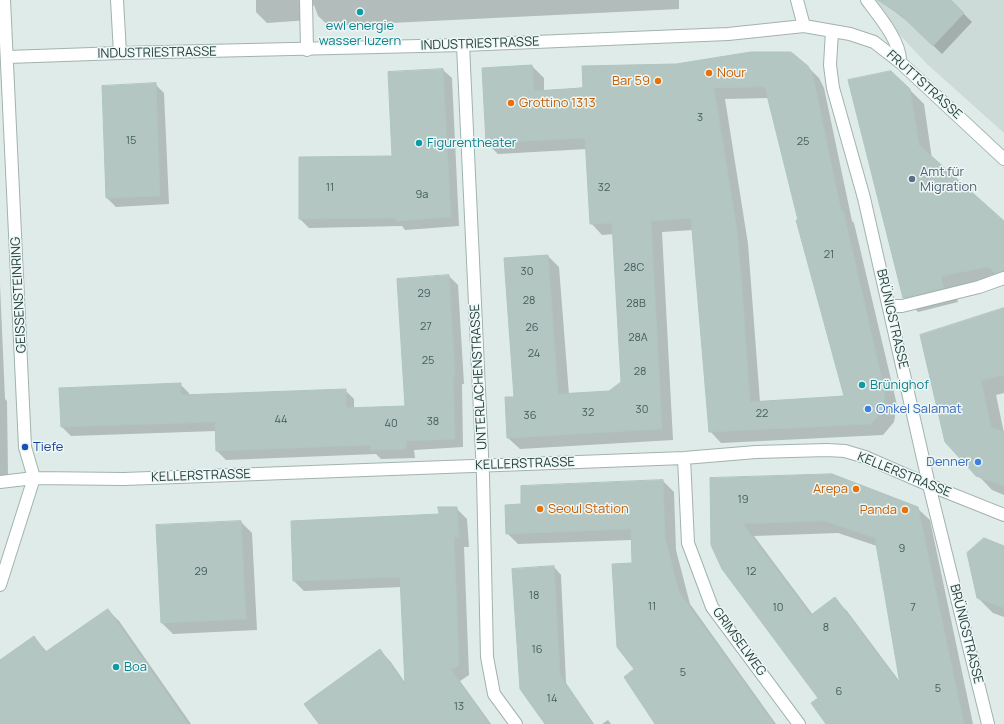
<!DOCTYPE html>
<meta charset="utf-8">
<style>
body{margin:0}
canvas{display:block;background:#deebe8}
</style>
<canvas width="1004" height="724"></canvas>
<script>
const ctx = document.querySelector('canvas').getContext('2d');
ctx.lineJoin = 'round';
function fill(path, color) { ctx.fillStyle = color; ctx.fill(path, 'evenodd'); }
function strokePath(path, color, width, dash) { ctx.strokeStyle = color; ctx.lineWidth = width; ctx.lineCap = dash ? 'butt' : 'round'; ctx.setLineDash(dash || []); ctx.stroke(path); }
function drawText(font, color, halo, rows, align = 'center') {
  ctx.font = font + ' Manrope,sans-serif'; ctx.lineWidth = 3; ctx.setLineDash([]); ctx.textBaseline = 'middle'; ctx.strokeStyle = halo; ctx.fillStyle = color; for (const [text, x, y, turn = 0] of rows) {
    ctx.save(); ctx.translate(x, y); ctx.rotate((+turn || 0) * Math.PI / 180); ctx.textAlign = isNaN(turn) ? turn : align; if (halo) ctx.strokeText(text, 0, 0); ctx.fillText(text, 0, 0); ctx.restore();
  }
}
const built = new Path2D(`
 M867,0H1004V133L927,64Z`);
const shadow = new Path2D(`
 M256,0H679V9L329,26L318,16L314,5L310,8L309,20L267,23L256,12Z
 M895,0H950L972,22L942,54L912,25L889,7Z
 M532,66L544,78V91L807,66L819,78L824,88L852,221L854,223L897,405L894,422L883,435L721,443L710,431L693,230L662,232L673,440L520,449L508,438L548,256L559,267L569,395L609,392L622,383L614,234L602,235L591,223L587,149L498,154L487,143ZM769,98L800,221L846,396L760,402L748,244L725,99Z
 M443,70L452,78L459,226L405,230L402,226L309,228L300,219L393,157Z
 M155,84L164,93L169,204L116,207L107,198Z
 M909,89L924,104L932,159L1004,223V282L955,290L958,302L918,312L904,297Z
 M449,276L458,285L464,384H462L463,447L414,450L415,458L381,459L376,454L226,460L217,451L216,431L71,436L62,427L180,384L189,393V396L345,390L354,399V409L406,407Z
 M0,284L5,399L7,401L8,476H0Z
 M1004,310V393L996,395L1004,433V495L992,490L946,441Z
 M711,479L917,508L930,520L973,724H827L819,698ZM838,533L877,546L900,682L847,611L834,599L813,615L754,536Z
 M663,481L674,492L676,550L690,604L776,724H656L636,669L632,540L518,544L507,533L522,505Z
 M456,508L467,519L469,547H464L469,675L460,681L491,724H320L380,651L390,661L406,684L402,587L304,591L294,581Z
 M241,522L252,533L257,630L173,634L162,623L157,526Z
 M1004,547V617L993,613L978,598Z
 M554,567L561,575L566,683L594,724H546Z
 M108,610L119,621L191,724H0V661L34,637L47,652Z
 M608,720L611,724H602Z`);
const building = new Path2D(`
 M878,0H951L964,13L933,46L902,16Z
 M751,52H791L808,66L813,76L841,211L843,210L885,393L883,410L871,424L709,432L691,218L651,221L662,429L507,438L505,397H514L504,258L548,255L558,394L609,391L621,382L612,223L590,224L585,138L486,143L482,68L532,65L534,91L583,88L582,66L676,64ZM765,87L798,220H796L844,396L750,402L742,287L737,231L714,88Z
 M443,69L451,217L396,221V218L299,219V157L392,156L388,72Z
 M891,71L910,89L919,145L1004,221V271L995,273L988,267L941,276L944,288L903,298L848,80Z
 M156,83L160,196L106,198L102,86Z
 M449,275L455,375H453L455,439L406,441V449L371,450V445L216,451L215,422L61,427L59,388L181,383V395L346,389V408L405,406L397,279Z
 M1004,308V375L981,380L991,427L1004,432V486L976,476L945,442L920,335Z
 M832,474L918,507L964,724H826L811,703L818,698L722,569L711,545L710,478ZM825,521L875,538L900,684L835,597L811,615L743,524Z
 M663,480L665,538L679,592L774,724H655L624,677L634,669L617,647L612,564L632,563L631,529L506,534L505,505L521,504V486Z
 M438,507H457L459,537H454L459,665L451,670L489,724H319L304,704L380,649L405,685L400,577L293,581L291,521L439,514Z
 M241,521L246,619L161,623L156,525Z
 M984,538L1004,546V608L977,598L967,553Z
 M554,566L560,675L593,724H545L520,689L512,569Z
 M108,609L188,724H0V660L34,636L45,652Z`);
const lane = new Path2D(`
 M117,0L120,53
 M306,0L307,50
 M867,0C879,16 901,42 900,62
 M889,306H902L979,287L1004,278
 M0,482L34,478`);
const street = new Path2D(`
 M797,0L804,26
 M832,31L830,65L833,88L864,198L929,485L988,724
 M463,45L483,476L487,657L494,694L516,724
 M8,57L120,53L463,45L728,34L804,26L850,34L874,42L900,62L1004,159
 M684,458L688,543L712,607L799,724
 M34,478L124,479L526,464L684,458L756,452L827,450L845,451L865,457L929,485L1004,515
 M0,585L34,478L25,447L4,0`);
const markers = [
 [360,12,4,"#0f9aa8"],
 [709,73,4,"#e8710a"],
 [658,81,4,"#e8710a"],
 [511,103,4,"#e8710a"],
 [419,143,4,"#0f9aa8"],
 [912,179,4,"#5c6f8a"],
 [862,385,4,"#0f9aa8"],
 [868,409,4,"#3f7fe0"],
 [25,447,4,"#1a4fb4"],
 [978,462,4,"#3f7fe0"],
 [856,489,4,"#e8710a"],
 [540,509,4,"#e8710a"],
 [905,510,4,"#e8710a"],
 [116,667,4,"#0f9aa8"]
];
const numberNames = [
 ["3",700,118],
 ["15",131,141],
 ["25",803,142],
 ["11",330,188],
 ["32",604,188],
 ["9a",422,195],
 ["21",829,255],
 ["28C",634,268],
 ["30",527,272],
 ["29",424,294],
 ["28",529,301],
 ["28B",636,304],
 ["27",426,327],
 ["26",532,328],
 ["28A",638,338],
 ["24",534,354],
 ["25",428,361],
 ["28",640,372],
 ["30",642,410],
 ["32",588,413],
 ["22",762,414],
 ["36",530,416],
 ["44",281,420],
 ["38",433,422],
 ["40",391,424],
 ["19",743,500],
 ["9",902,549],
 ["29",201,572],
 ["12",751,572],
 ["18",534,596],
 ["11",652,607],
 ["10",778,608],
 ["7",913,608],
 ["8",826,628],
 ["16",537,650],
 ["5",683,673],
 ["5",938,689],
 ["6",839,692],
 ["14",552,699],
 ["13",459,707]
];
const cultureNames = [
 ["ewl energie",360,26,"center"],
 ["wasser luzern",360,41,"center"],
 ["Figurentheater",427,143],
 ["Brünighof",870,385],
 ["Boa",124,667]
];
const streetNames = [
 ["INDUSTRIESTRASSE",480,44,-2],
 ["INDUSTRIESTRASSE",157,53,-1],
 ["FRUTTSTRASSE",924,85,42],
 ["GEISSENSTEINRING",19,295,-93],
 ["BRÜNIGSTRASSE",892,319,77],
 ["UNTERLACHENSTRASSE",479,377,-93],
 ["KELLERSTRASSE",525,464,-2],
 ["KELLERSTRASSE",904,475,22],
 ["KELLERSTRASSE",201,476,-2],
 ["BRÜNIGSTRASSE",966,634,76],
 ["GRIMSELWEG",739,642,54]
];
const foodNames = [
 ["Nour",717,73],
 ["Bar 59",650,81,"right"],
 ["Grottino 1313",519,103],
 ["Arepa",848,489,"right"],
 ["Seoul Station",548,509],
 ["Panda",897,510,"right"]
];
const serviceNames = [
 ["Amt für",920,172],
 ["Migration",920,187]
];
const shopNames = [
 ["Onkel Salamat",876,409],
 ["Denner",970,462,"right"]
];
const transitNames = [
 ["Tiefe",33,447]
];
fill(built, '#ccdbd7');
fill(shadow, '#0003');
fill(building, '#b3c6c2');
strokePath(building, '#b0c5c1', 1);
strokePath(lane, '#a1b3b0', 14);
strokePath(street, '#a1b3b0', 14);
strokePath(lane, '#fff', 12);
strokePath(street, '#fff', 12);
for (const [x, y, r, color] of markers) { const dot = new Path2D(); dot.arc(x, y, r, 0, 2 * Math.PI); ctx.fillStyle = color; ctx.fill(dot); strokePath(dot, '#eef7f5', 1.5); }
drawText('11px', '#435e5c', null, numberNames);
drawText('13px', '#0d838f', '#eef7f5', cultureNames, 'left');
drawText('13px', '#1e3c3a', '#eef7f5', streetNames);
drawText('13px', '#c56008', '#eef7f5', foodNames, 'left');
drawText('13px', '#4e5e75', '#eef7f5', serviceNames, 'left');
drawText('13px', '#366cbe', '#eef7f5', shopNames, 'left');
drawText('13px', '#164399', '#eef7f5', transitNames, 'left');
</script>
